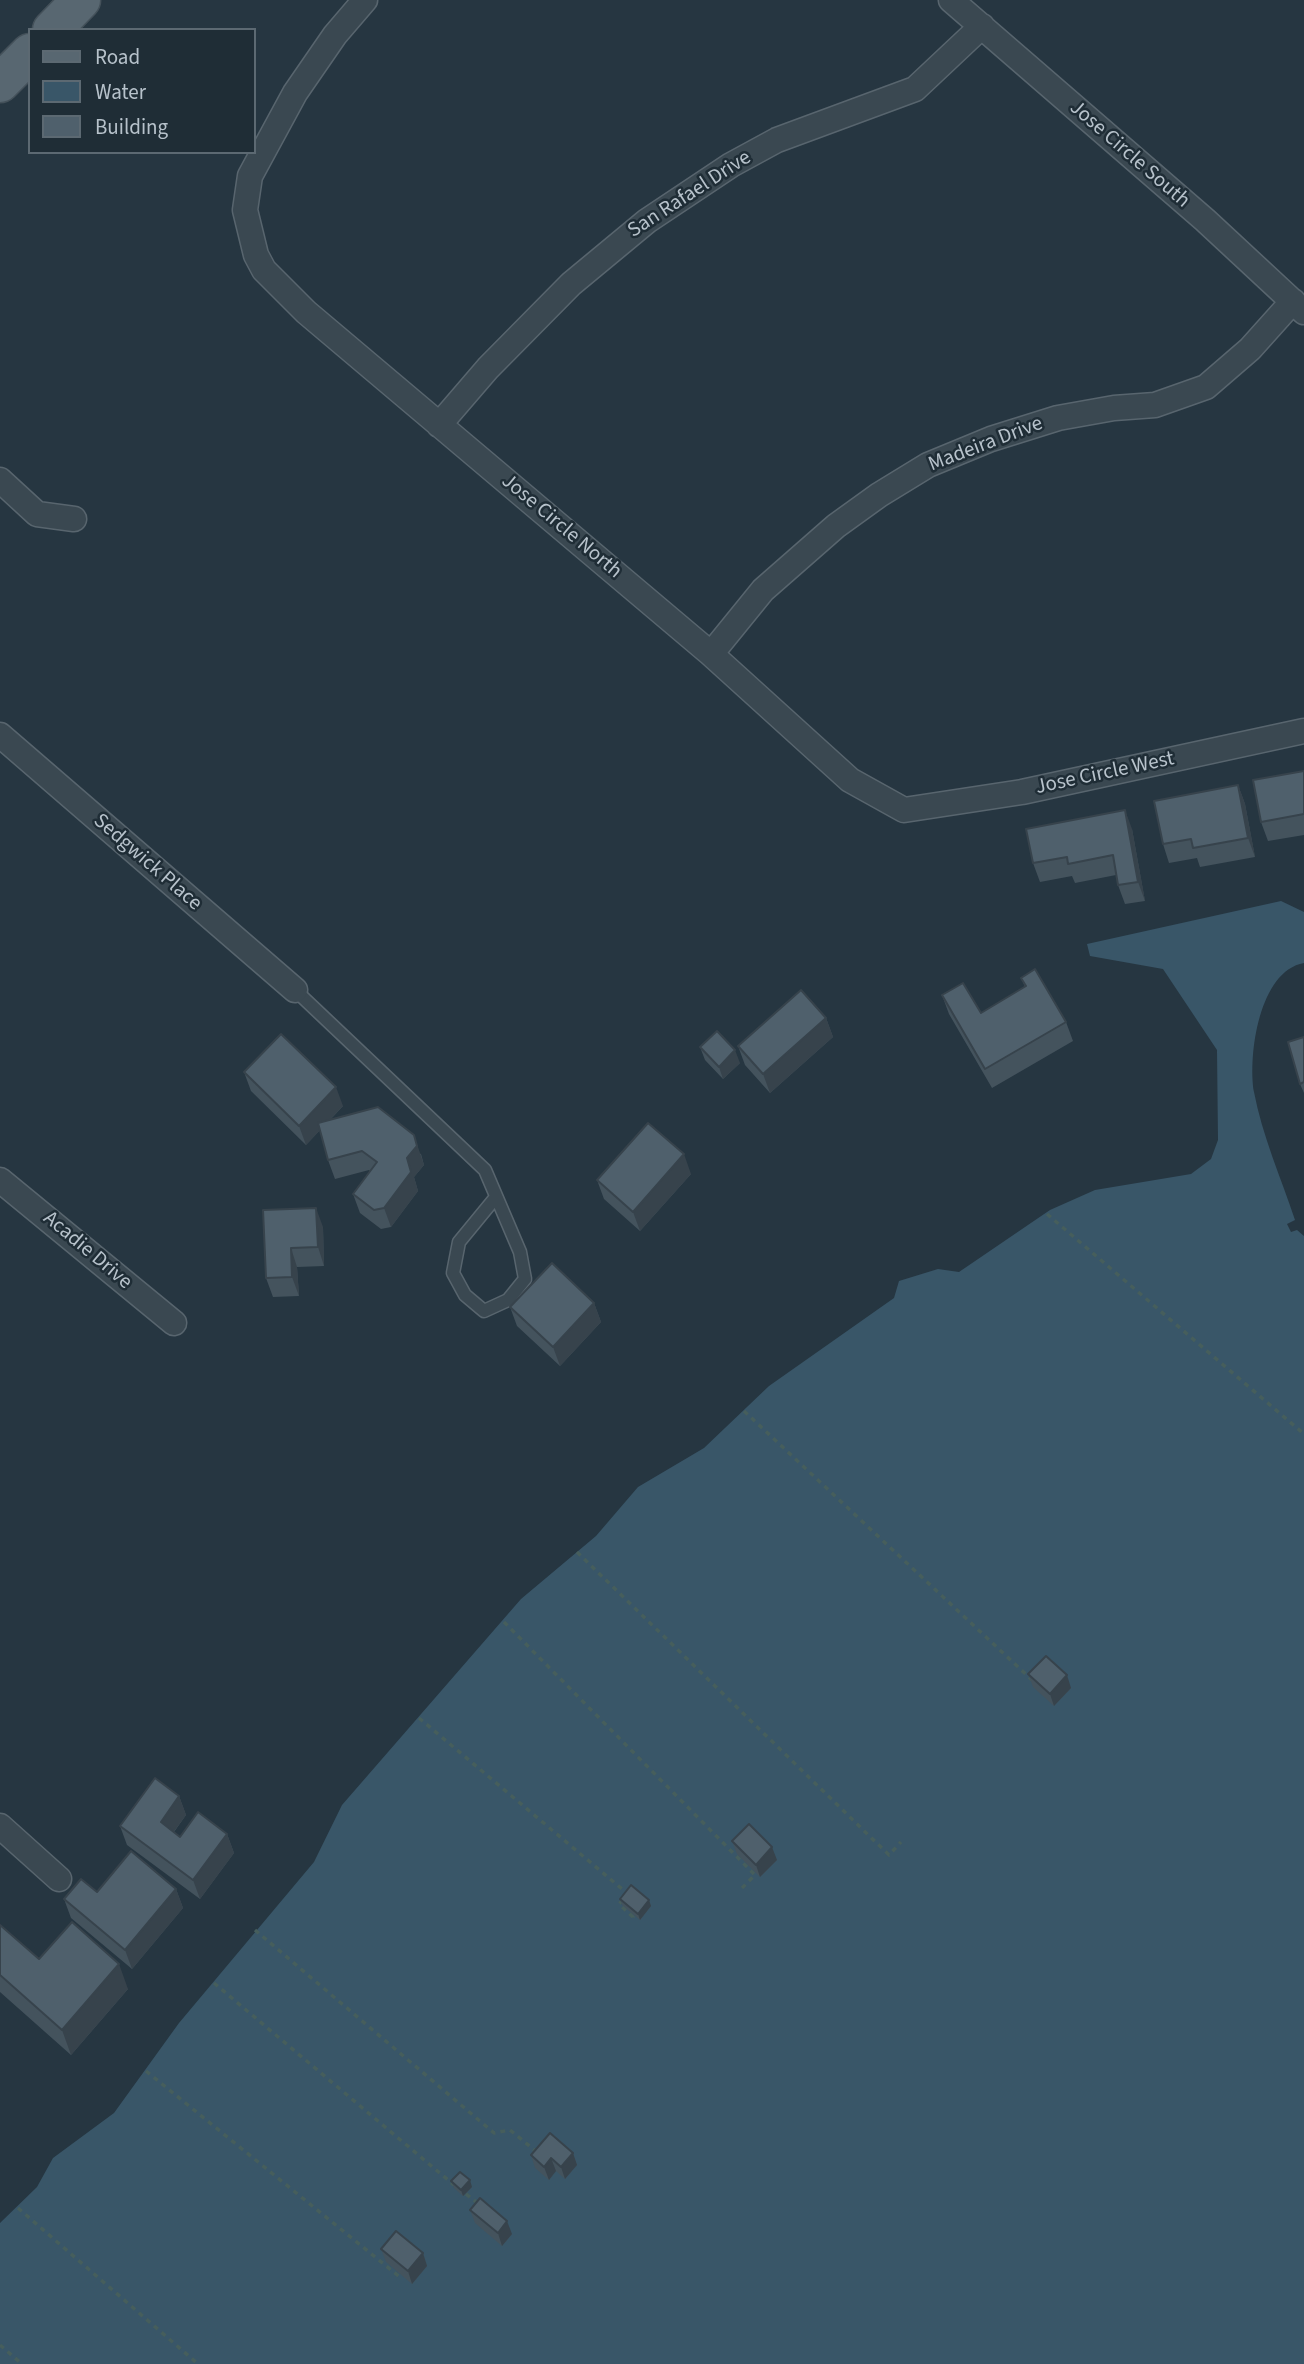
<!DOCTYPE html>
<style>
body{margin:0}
#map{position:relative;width:1304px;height:2364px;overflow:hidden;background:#263641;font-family:"Source Sans 3",sans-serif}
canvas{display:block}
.legend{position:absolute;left:28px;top:28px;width:228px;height:126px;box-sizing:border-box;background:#1f2d36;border:2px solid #5c6972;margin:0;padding:9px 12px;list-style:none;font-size:21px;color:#b7c2cb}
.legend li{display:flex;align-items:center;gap:14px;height:35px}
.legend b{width:35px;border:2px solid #5c6972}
</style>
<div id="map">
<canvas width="1304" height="2364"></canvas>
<ul class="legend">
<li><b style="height:9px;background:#586771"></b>Road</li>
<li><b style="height:19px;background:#395668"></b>Water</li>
<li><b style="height:19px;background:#4f606c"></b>Building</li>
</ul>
</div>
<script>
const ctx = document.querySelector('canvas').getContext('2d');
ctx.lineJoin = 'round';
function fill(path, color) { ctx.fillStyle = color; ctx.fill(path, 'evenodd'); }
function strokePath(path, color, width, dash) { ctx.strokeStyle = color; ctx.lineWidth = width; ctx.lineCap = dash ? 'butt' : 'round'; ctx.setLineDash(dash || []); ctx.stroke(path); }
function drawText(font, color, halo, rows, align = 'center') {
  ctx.font = font + ' "Source Sans 3",sans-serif'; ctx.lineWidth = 5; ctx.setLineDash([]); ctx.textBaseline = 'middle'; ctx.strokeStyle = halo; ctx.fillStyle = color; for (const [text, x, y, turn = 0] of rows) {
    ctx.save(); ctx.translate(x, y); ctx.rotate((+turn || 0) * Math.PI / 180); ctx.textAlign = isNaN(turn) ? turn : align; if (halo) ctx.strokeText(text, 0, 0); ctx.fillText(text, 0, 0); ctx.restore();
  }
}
const water = new Path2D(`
 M1281,901L1304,912V963C1259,971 1248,1055 1254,1092C1262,1135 1281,1178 1295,1220L1287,1224L1291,1232L1297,1230L1304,1236V2364H0V2223L37,2187L53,2158L114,2113L179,2023L314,1862L342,1805L521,1599L596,1536L638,1487L704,1448L769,1386L894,1298L899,1281L938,1269L959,1272L1050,1210L1095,1190L1191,1174L1211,1159L1218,1140L1217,1050L1163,969L1090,956L1087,944Z`);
const path = new Path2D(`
 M1047,1214L1304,1434
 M744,1411L1032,1680
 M577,1552L889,1855L901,1842
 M504,1622L755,1875L742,1888
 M419,1718L628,1894
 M623,1900L619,1904L633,1917L631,1921
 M255,1930L494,2133L510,2130L538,2153
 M214,1983L454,2185
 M146,2071L401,2278
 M466,2194L480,2205
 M18,2208L198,2364
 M0,2345L22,2364`);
const lane = new Path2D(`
 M295,990L485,1170L520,1252L525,1279L508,1300L484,1311L465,1295L453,1273L459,1242L496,1197`);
const street = new Path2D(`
 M365,0L335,35L295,93L250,176L245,210L256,255L264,270L306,312L711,654L850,780L904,810L1022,792L1304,731
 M951,0L1205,220L1304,312
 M439,425L488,368L571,284L647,221L731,165L777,140L915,89L982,26
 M0,480L37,514L74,519
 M711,654L763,590L836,526L879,495L928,465L991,439L1058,418L1114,408L1155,405L1206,387L1250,349L1293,301
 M0,735L295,990
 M0,1180L174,1323
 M0,1826L59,1879`);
const primary = new Path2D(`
 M52,30L81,0
 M0,83L30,53`);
const wall = new Path2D(`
 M1304,771V835L1268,841L1261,822Z
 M1238,785L1245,804L1255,857L1200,867L1197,858L1169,863L1163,844Z
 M1132,829L1145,901L1125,904L1118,885L1116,875L1075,883L1072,876L1040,882L1033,863Z
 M1021,978L1066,1022L1073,1041L992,1088L949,1014L942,995L981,1013L1025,987Z
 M826,1018L833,1037L770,1093L745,1065L738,1046Z
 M1304,1037V1093L1300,1084Z
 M700,1047L740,1063L723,1079L705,1060Z
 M244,1072L343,1106L330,1120L421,1154L424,1165L414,1177L418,1191L391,1227L381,1229L360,1213L353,1194L370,1171L369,1170L335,1179L328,1160L320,1130L306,1145L251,1091Z
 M691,1174L640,1231L604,1199L597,1180Z
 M263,1210L323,1227L324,1266L297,1267L299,1296L273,1297L266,1278Z
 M594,1303L601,1322L560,1366L517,1326L510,1307Z
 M1028,1674L1071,1688L1054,1706L1033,1687Z
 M179,1796L186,1815L174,1832L180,1837L227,1834L234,1853L200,1899L127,1845L120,1826Z
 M732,1841L777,1860L760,1877L737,1854Z
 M176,1889L183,1908L132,1969L71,1918L64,1899L97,1892Z
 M620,1899L649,1900L651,1906L640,1920L622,1905Z
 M0,1925L39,1959L128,1989L71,2055L0,1992Z
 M573,2153L577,2165L565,2179L556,2171L549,2180L535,2168L531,2155Z
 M451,2181L472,2187L463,2196L454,2188Z
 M470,2210L512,2234L502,2246L475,2223Z
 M381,2249L423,2253L427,2266L412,2284L386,2262Z`);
const shadedWall = new Path2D(`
 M1238,785L1245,804L1255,857L1248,838Z
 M1125,810L1132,829L1145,901L1138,882Z
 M826,1018L833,1037L770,1093L763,1074Z
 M735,1050L740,1063L723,1079L719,1067Z
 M336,1087L343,1106L306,1145L299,1126Z
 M414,1135L424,1165L414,1177L418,1191L391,1227L384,1208Z
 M684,1154L691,1174L640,1231L633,1212Z
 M316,1208L323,1227L324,1266L318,1247Z
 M291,1248L297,1267L299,1296L292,1277Z
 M594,1303L601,1322L560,1366L553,1347Z
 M1067,1675L1071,1688L1054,1706L1050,1694Z
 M179,1796L186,1815L167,1841L161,1822Z
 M227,1834L234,1853L200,1899L193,1880Z
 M772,1847L777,1860L760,1877L756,1865Z
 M176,1889L183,1908L132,1969L125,1950Z
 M649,1900L651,1906L640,1920L638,1914Z
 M119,1964L128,1989L71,2055L62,2030Z
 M573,2153L577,2165L565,2179L561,2167Z
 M551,2158L556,2171L549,2180L544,2167Z
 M470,2180L472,2187L463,2196L461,2190Z
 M507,2221L512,2234L502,2246L498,2233Z
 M423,2253L427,2266L412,2284L408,2271Z`);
const building = new Path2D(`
 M1304,771V814L1261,822L1253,780Z
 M1238,785L1248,838L1193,848L1191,839L1163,844L1154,801Z
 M1125,810L1138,882L1118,885L1113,855L1068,864L1067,857L1033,863L1026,829Z
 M1035,969L1066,1022L985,1069L942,995L963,983L981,1013L1026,986L1021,978Z
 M801,990L826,1018L763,1074L738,1046Z
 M717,1031L735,1050L719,1067L700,1047Z
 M281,1034L336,1087L299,1126L244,1072Z
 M1304,1037V1082L1300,1084L1288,1042Z
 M378,1107L414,1135L417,1146L407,1158L411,1172L384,1208L374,1210L353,1194L377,1162L362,1151L328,1160L318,1123Z
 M648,1123L684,1154L633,1212L597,1180Z
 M316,1208L318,1247L291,1248L292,1277L266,1278L263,1210Z
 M552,1263L594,1303L553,1347L510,1307Z
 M1046,1656L1067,1675L1050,1694L1028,1674Z
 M155,1778L179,1796L161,1822L180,1837L198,1812L227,1834L193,1880L120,1826Z
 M749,1824L772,1847L756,1865L732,1841Z
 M131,1851L176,1889L125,1950L64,1899L81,1879L97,1892Z
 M631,1885L649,1900L638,1914L620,1899Z
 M72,1922L119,1964L62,2030L0,1975V1925L39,1959Z
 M550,2133L573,2153L561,2167L551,2158L544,2167L531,2155Z
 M460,2172L470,2180L461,2190L451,2181Z
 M480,2198L507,2221L498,2233L470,2210Z
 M396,2231L423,2253L408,2271L381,2249Z`);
const streetNames = [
 ["Jose Circle South",1129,155,41],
 ["San Rafael Drive",690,195,-33],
 ["Madeira Drive",986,445,-21],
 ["Jose Circle North",561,527,40],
 ["Jose Circle West",1105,774,-12],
 ["Sedgwick Place",147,863,41],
 ["Acadie Drive",87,1251,40]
];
fill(water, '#395668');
strokePath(lane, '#58656e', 15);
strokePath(street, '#58656e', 27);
strokePath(primary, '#44515a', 41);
strokePath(path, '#465e5c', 3.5, [5, 5]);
strokePath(lane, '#3a4851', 12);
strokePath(street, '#3a4851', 24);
strokePath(primary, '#586771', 38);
fill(wall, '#44535d');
fill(shadedWall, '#37434c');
fill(building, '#4f606c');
strokePath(building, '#37434c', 2);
drawText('21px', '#b7c2cb', '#1f2d36', streetNames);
</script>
